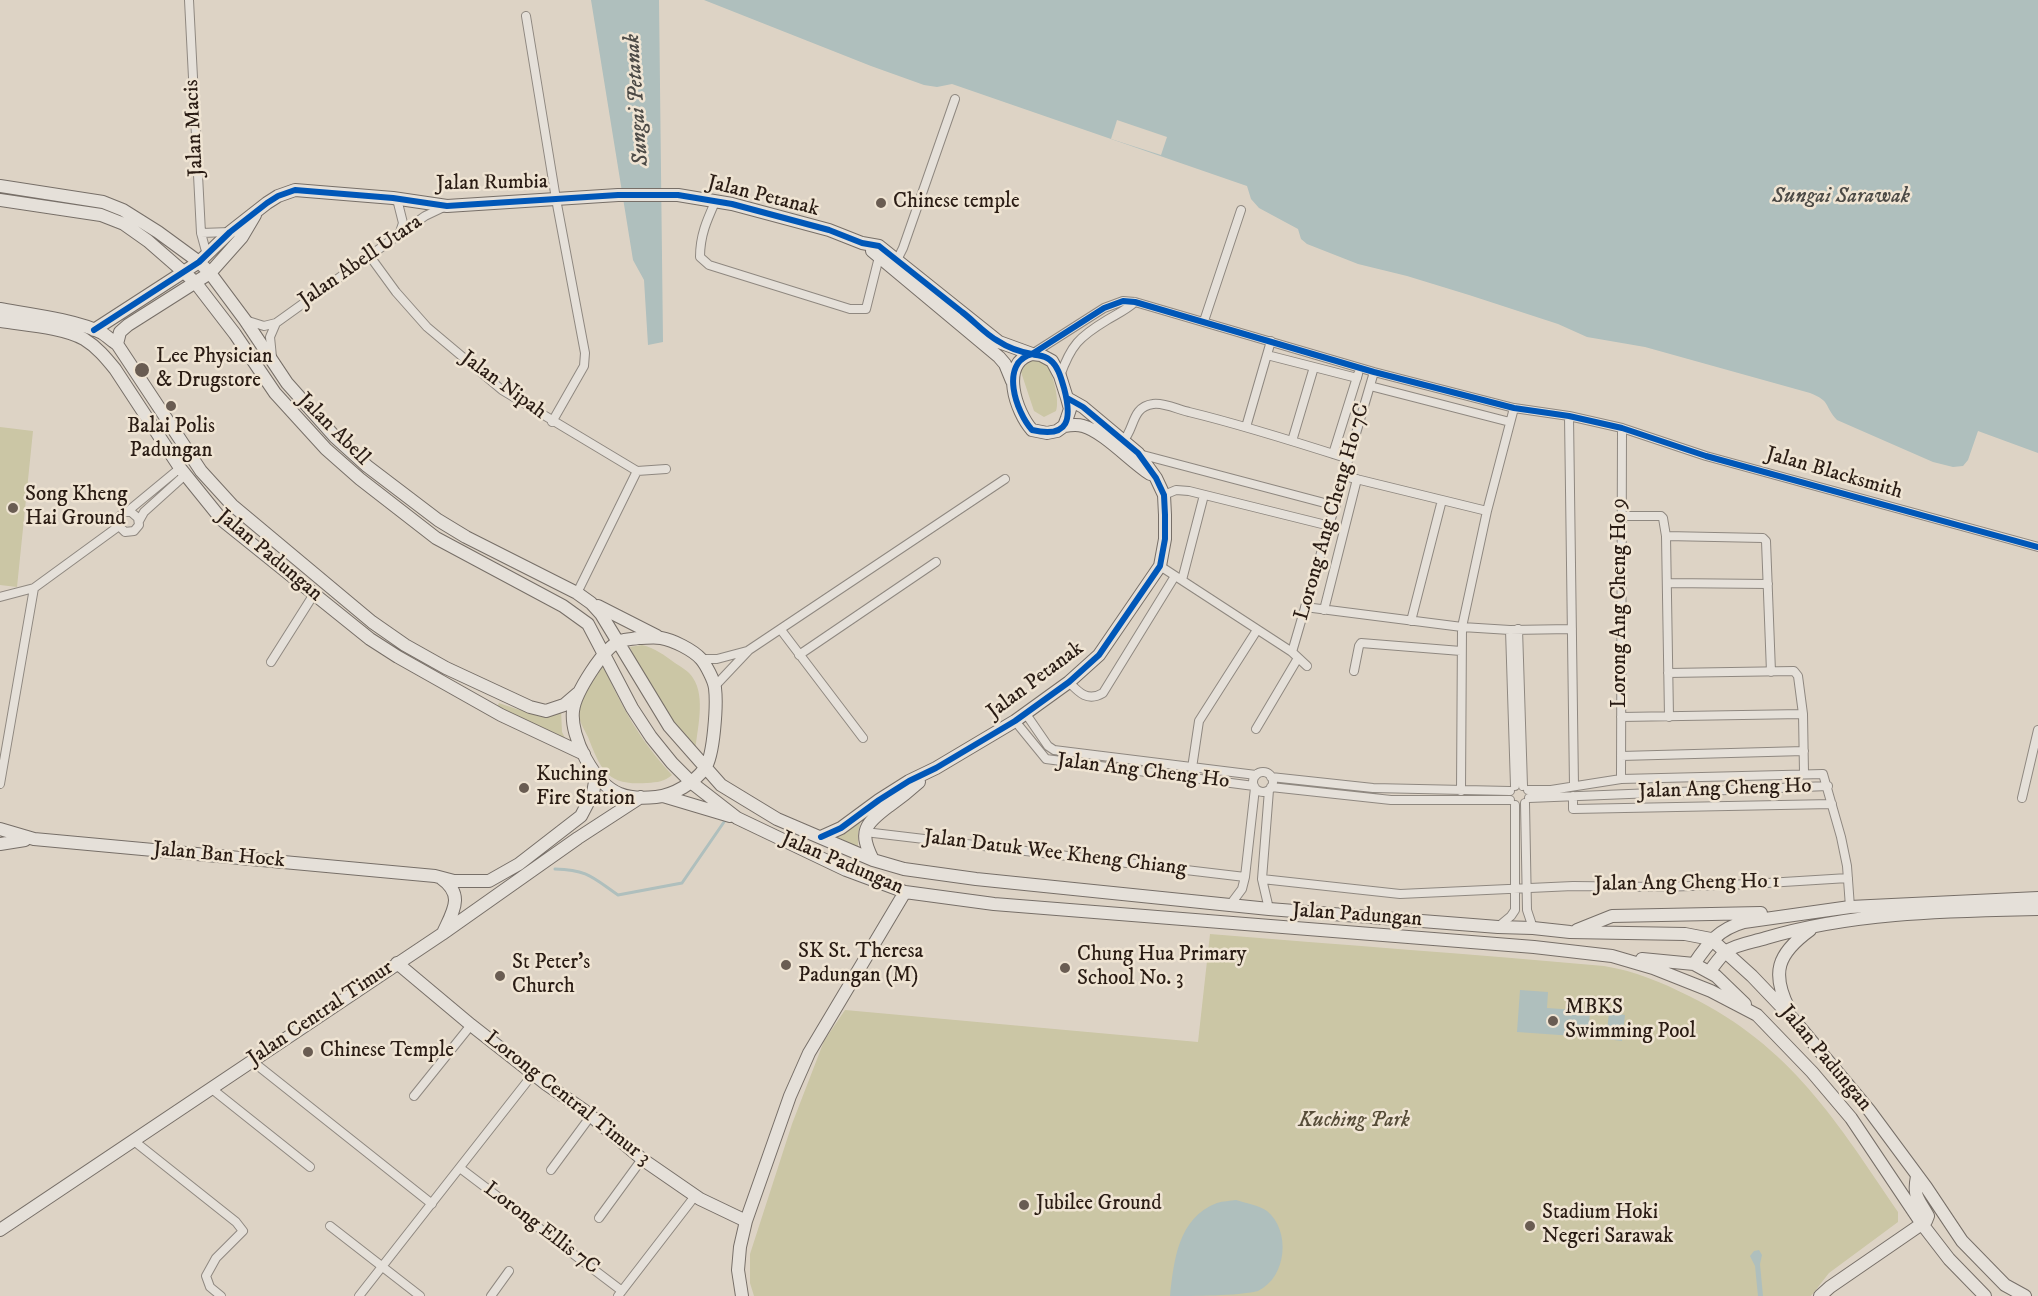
<!DOCTYPE html>
<meta charset="utf-8">
<style>
body{margin:0}
canvas{display:block;background:#ddd3c5}
</style>
<canvas width="2038" height="1296"></canvas>
<script>
const ctx = document.querySelector('canvas').getContext('2d');
ctx.lineJoin = 'round';
function fill(path, color) { ctx.fillStyle = color; ctx.fill(path, 'evenodd'); }
function strokePath(path, color, width, dash) { ctx.strokeStyle = color; ctx.lineWidth = width; ctx.lineCap = dash ? 'butt' : 'round'; ctx.setLineDash(dash || []); ctx.stroke(path); }
function drawText(font, color, halo, rows, align = 'center') {
  ctx.font = font + ' "IM FELL DW Pica",serif'; ctx.lineWidth = 5; ctx.setLineDash([]); ctx.textBaseline = 'middle'; ctx.strokeStyle = halo; ctx.fillStyle = color; for (const [text, x, y, turn = 0] of rows) {
    ctx.save(); ctx.translate(x, y); ctx.rotate((+turn || 0) * Math.PI / 180); ctx.textAlign = isNaN(turn) ? turn : align; if (halo) ctx.strokeText(text, 0, 0); ctx.fillText(text, 0, 0); ctx.restore();
  }
}
const green = new Path2D(`
 M1037,358C1040,360 1043,361 1045,364C1053,371 1060,401 1056,411L1044,417L1034,411L1021,372L1024,364Z
 M0,427L33,431L17,587L0,585Z
 M642,645C655,648 664,655 675,663C681,667 689,671 693,678C706,697 697,730 695,752C667,721 646,685 630,647Z
 M603,666C623,709 639,739 672,775C664,782 658,782 647,783C607,786 601,770 588,737C584,729 578,720 579,711C581,695 595,679 603,666Z
 M499,703C528,713 531,715 561,709L562,732L567,742L497,707Z
 M862,815L858,833V847L833,836Z
 M1210,934C1342,945 1473,954 1604,966C1635,971 1661,982 1689,996C1791,1046 1837,1122 1898,1212V1222L1829,1273L1811,1296H754L750,1283V1254L792,1124L824,1041L845,1010L1198,1042Z`);
const water = new Path2D(`
 M591,0H659L663,342L648,345L644,280L633,260Z
 M704,0H2038V453L1978,431L1968,460L1963,466L1953,467L1933,462L1837,420C1824,406 1831,401 1810,393L1645,347L1587,337L1558,324L1469,295L1407,276L1358,264L1307,244L1301,239L1298,229L1259,208L1251,199L1247,186L1244,185L952,84L937,87L924,85L871,66Z
 M1520,990L1548,992L1547,1008L1590,1011L1588,1037L1517,1032Z
 M1609,1013L1625,1015L1622,1041L1606,1039Z
 M1236,1200C1245,1203 1259,1205 1267,1211C1291,1231 1287,1277 1258,1291C1236,1296 1195,1296 1170,1296C1174,1260 1178,1218 1217,1203C1223,1201 1230,1201 1236,1200Z
 M1759,1250L1762,1255L1760,1264L1763,1296H1758L1755,1266L1750,1256L1754,1251Z`);
const pier = new Path2D(`
 M1117,120L1167,137L1161,155L1111,139Z`);
const stream = new Path2D(`
 M555,869C588,870 592,877 618,895L682,883L724,822`);
const street = new Path2D(`
 M189,0L201,233L207,255
 M526,16L556,199L585,353L584,366L552,422
 M397,199L403,223L399,235
 M716,200C707,220 700,235 700,257L709,265L850,309H866L879,257
 M201,233L230,232
 M369,255L396,292L427,327L502,390L637,471L666,469
 M897,260L903,248L955,99
 M245,320L264,326L276,323L425,216L446,206
 M1204,321L1241,210
 M1032,354L1104,308L1123,301L1135,302L1374,372L1514,408L1569,416L1622,428L1706,456L2038,547
 M1267,355L1357,378
 M272,357L270,337L276,323
 M1060,376C1071,345 1079,337 1107,320C1117,314 1126,310 1135,302
 M1370,386L1510,422
 M1569,416L1574,786
 M1246,427L1271,341
 M1123,441C1135,429 1131,407 1153,404C1163,402 1179,410 1189,412C1243,425 1296,442 1349,459
 M1292,441L1314,367
 M1139,454L1336,506
 M1333,454L1358,374
 M1344,476L1487,511
 M1164,495L1176,490L1189,491L1330,526
 M128,511L180,468
 M1621,516H1661L1663,518L1666,536L1669,717
 M139,521L144,512L185,475
 M1666,536L1763,538L1766,541L1771,672
 M1160,566L1292,652L1307,666
 M1182,580L1204,495
 M1667,583L1768,584
 M577,593L637,471
 M0,597L34,588L119,526V517L124,512H131L138,518L139,525L134,531L125,532L119,526
 M1305,607L1462,627L1510,630L1572,629
 M1324,610L1357,479
 M1411,621L1442,500
 M1518,629L1523,786
 M781,630L863,738
 M1510,630L1515,786
 M1292,652L1374,372
 M799,655L936,562
 M701,659H717L747,651
 M271,662L314,594
 M1354,671L1359,646L1361,643L1461,651
 M1668,673L1794,671L1798,676L1803,714L1804,773
 M1069,682C1079,693 1088,702 1103,693L1175,576
 M715,686L749,650L1005,479
 M1026,714L1048,746L1054,750L1256,775
 M1621,717L1803,714
 M1015,721L1046,759L1254,786
 M1256,729L1298,658
 M1621,756L1804,751
 M1192,768L1199,721L1257,630
 M1253 782a10 10 0 1 1 20 0a10 10 0 1 1-20 0Z
 M1271,777L1373,788L1510,791
 M1621,779L1622,428
 M0,784L34,588
 M1271,787L1391,800H1510
 M1269,790L1262,879L1269,909
 M1528,790H1551L1621,779L1823,774L1841,837L1847,866L1850,907
 M1461,791L1462,627L1487,511L1514,408
 M1573,796V809L1832,804
 M1529,798L1828,786
 M2022,798L2038,730
 M1525,803L1527,910L1533,928
 M865,832L1245,877
 M1262,879L1400,894L1573,886L1661,887L1751,884L1848,878
 M1230,905L1242,889L1245,877L1255,788
 M1499,926L1511,916L1515,910V805
 M252,1061L432,1204
 M212,1089L310,1167
 M414,1096L471,1025
 M134,1141L236,1222L243,1231L216,1258L206,1276L210,1287L221,1296
 M460,1168L622,1291
 M551,1170L590,1117
 M599,1218L642,1159
 M330,1226L420,1296
 M359,1296L533,1074
 M491,1296L509,1271
 M618,1296L695,1196`);
const secondary = new Path2D(`
 M0,186L103,202L123,210L158,232L199,262L210,273L245,320L287,383L335,437L367,466L438,520L466,537L577,593L591,603L601,614L669,726L721,785L777,819L873,860L904,869L976,879L1269,909L1498,927L1533,928L1570,932L1685,934L1711,939L1752,976L1794,1020L1869,1110L1926,1187L1962,1241L2005,1285L2025,1296
 M0,200L101,215L124,224L148,241L195,282L235,334L275,393L326,449L360,479L436,538L563,606L588,624L632,708L651,737L672,763L692,783L737,818L846,870L905,892L994,904L1534,947L1612,956L1653,968L1711,991L1757,1015L1812,1072L1851,1118L1922,1224L1949,1259L1985,1296
 M872,251L999,357L1005,364L1012,381
 M0,309C28,314 77,320 102,333C107,336 112,341 117,344L201,471L232,505L372,622L405,645L446,668L530,707L546,711L564,705L578,693
 M0,321C25,325 62,327 84,339C97,347 106,358 115,369L180,468L222,520L370,639L398,657L501,715L584,754
 M94,330L199,262L230,232L267,203L278,196L295,190L393,198L447,206L618,195H678L732,204L829,230L862,243L879,246L999,342L1032,354L1041,355L1052,361L1060,376L1067,398L1070,409L1067,418L1064,426L1057,431L1047,433L1032,430C1016,412 999,363 1032,354
 M117,344L120,332L128,325L210,273L242,237L255,215
 M1064,426C1070,425 1077,424 1083,426C1104,432 1130,461 1150,474
 M598,606L657,636
 M638,638C646,638 654,637 661,638C673,640 693,650 701,659C706,665 714,680 715,688C717,704 714,756 705,768C694,783 674,795 656,797C645,798 629,798 620,794C594,784 570,737 573,711C575,693 604,647 620,641C626,639 633,639 638,638Z
 M663,796L730,816
 M0,829L34,839L435,876L454,881H489L519,864L581,816L593,793L596,776
 M821,837L841,828L879,800L909,781L936,768L1015,721L1069,682L1099,655L1160,566L1165,539V515L1164,495L1156,478L1138,453L1083,407L1067,398
 M0,844L25,840
 M873,860C858,831 865,824 889,806C899,799 909,791 919,782
 M441,878C465,895 453,911 443,933
 M1577,930L1612,916L1761,913
 M1642,959L1694,964L1716,976L1745,1004
 M397,963L471,1025L546,1084L585,1111L642,1159L700,1199L746,1221
 M1694,964C1708,943 1719,929 1744,922L1850,907L2038,898
 M1709,972C1714,966 1720,956 1727,951C1737,944 1754,942 1766,938C1853,912 1947,911 2038,909
 M1789,1009C1771,973 1777,954 1810,930
 M0,1230L442,934L578,838L641,797
 M742,1296L738,1270L740,1247L746,1221L790,1096L809,1053L905,892
 M1820,1296L1830,1287L1926,1221L1928,1216C1918,1198 1913,1197 1917,1176`);
const cycleway = new Path2D(`
 M94,330L199,262L230,232L267,203L278,196L295,190L393,198L447,206L618,195H678L732,204L829,230L862,243L879,246C907,268 934,290 962,312C974,321 985,334 998,341C1007,347 1021,352 1032,354C1039,356 1044,355 1050,360C1058,366 1061,378 1064,388C1072,418 1070,439 1032,430C1016,412 999,363 1032,354L1104,308L1123,301L1135,302L1374,372L1514,408L1569,416L1622,428L1706,456L2038,547
 M821,837L841,828L879,800L909,781L936,768L1015,721L1069,682L1099,655L1160,566L1165,539V515L1164,495L1156,478L1138,453L1083,407L1067,398`);
const markers = [
 [881,203,6,"#695c52"],
 [142,370,8,"#695c52"],
 [171,406,6,"#695c52"],
 [13,508,6,"#695c52"],
 [524,788,6,"#695c52"],
 [786,965,6,"#695c52"],
 [1065,968,6,"#695c52"],
 [500,976,6,"#695c52"],
 [1553,1021,6,"#695c52"],
 [308,1052,6,"#695c52"],
 [1024,1205,6,"#695c52"],
 [1530,1226,6,"#695c52"]
];
const streetNames = [
 ["Jalan Macis",195,128,-93],
 ["Jalan Rumbia",492,184,-1],
 ["Jalan Petanak",763,197,14],
 ["Jalan Abell Utara",361,262,-35],
 ["Jalan Nipah",503,386,36],
 ["Jalan Abell",333,430,45],
 ["Jalan Blacksmith",1834,474,16],
 ["Lorong Ang Cheng Ho 7C",1333,512,-74],
 ["Jalan Padungan",269,556,40],
 ["Lorong Ang Cheng Ho 9",1621,603,-90],
 ["Jalan Petanak",1036,681,-37],
 ["Jalan Ang Cheng Ho",1143,772,7],
 ["Jalan Ang Cheng Ho",1725,790,-2],
 ["Jalan Datuk Wee Kheng Chiang",1055,854,7],
 ["Jalan Ban Hock",219,856,5],
 ["Jalan Padungan",842,864,23],
 ["Jalan Ang Cheng Ho 1",1687,884,-1],
 ["Jalan Padungan",1357,916,4],
 ["Jalan Central Timur",321,1014,-34],
 ["Jalan Padungan",1825,1059,50],
 ["Lorong Central Timur 3",567,1099,38],
 ["Lorong Ellis 7C",541,1229,37]
];
const poiNames = [
 ["Chinese temple",893,203],
 ["Lee Physician",156,358],
 ["& Drugstore",156,382],
 ["Balai Polis",171,428,"center"],
 ["Padungan",171,452,"center"],
 ["Song Kheng",25,496],
 ["Hai Ground",25,520],
 ["Kuching",536,776],
 ["Fire Station",536,800],
 ["SK St. Theresa",798,953],
 ["Padungan (M)",798,977],
 ["Chung Hua Primary",1077,956],
 ["School No. 3",1077,980],
 ["St Peter’s",512,964],
 ["Church",512,988],
 ["MBKS",1565,1009],
 ["Swimming Pool",1565,1033],
 ["Chinese Temple",320,1052],
 ["Jubilee Ground",1036,1205],
 ["Stadium Hoki",1542,1214],
 ["Negeri Sarawak",1542,1238]
];
const parkNames = [
 ["Kuching Park",1354,1122]
];
const waterNames = [
 ["Sungai Petanak",638,100,-94],
 ["Sungai Sarawak",1841,197]
];
fill(green, '#cbc6a5');
fill(water, '#afbfbd');
fill(pier, '#ddd3c5');
strokePath(stream, '#afbfbd', 3);
strokePath(street, '#8f8880', 10);
strokePath(secondary, '#776f68', 14);
strokePath(street, '#e5e0d9', 8);
strokePath(secondary, '#e5e0d9', 12);
strokePath(cycleway, '#0057b8', 6);
for (const [x, y, r, color] of markers) { const dot = new Path2D(); dot.arc(x, y, r, 0, 2 * Math.PI); ctx.fillStyle = color; ctx.fill(dot); strokePath(dot, '#efe4d3', 2); }
drawText('21px', '#2a1c14', '#efe4d3', streetNames);
drawText('21px', '#2a1c14', '#efe4d3', poiNames, 'left');
drawText('italic 21px', '#564c38', '#efe4d3', parkNames);
drawText('italic 22px', '#4c4a46', '#efe4d3', waterNames);
</script>
